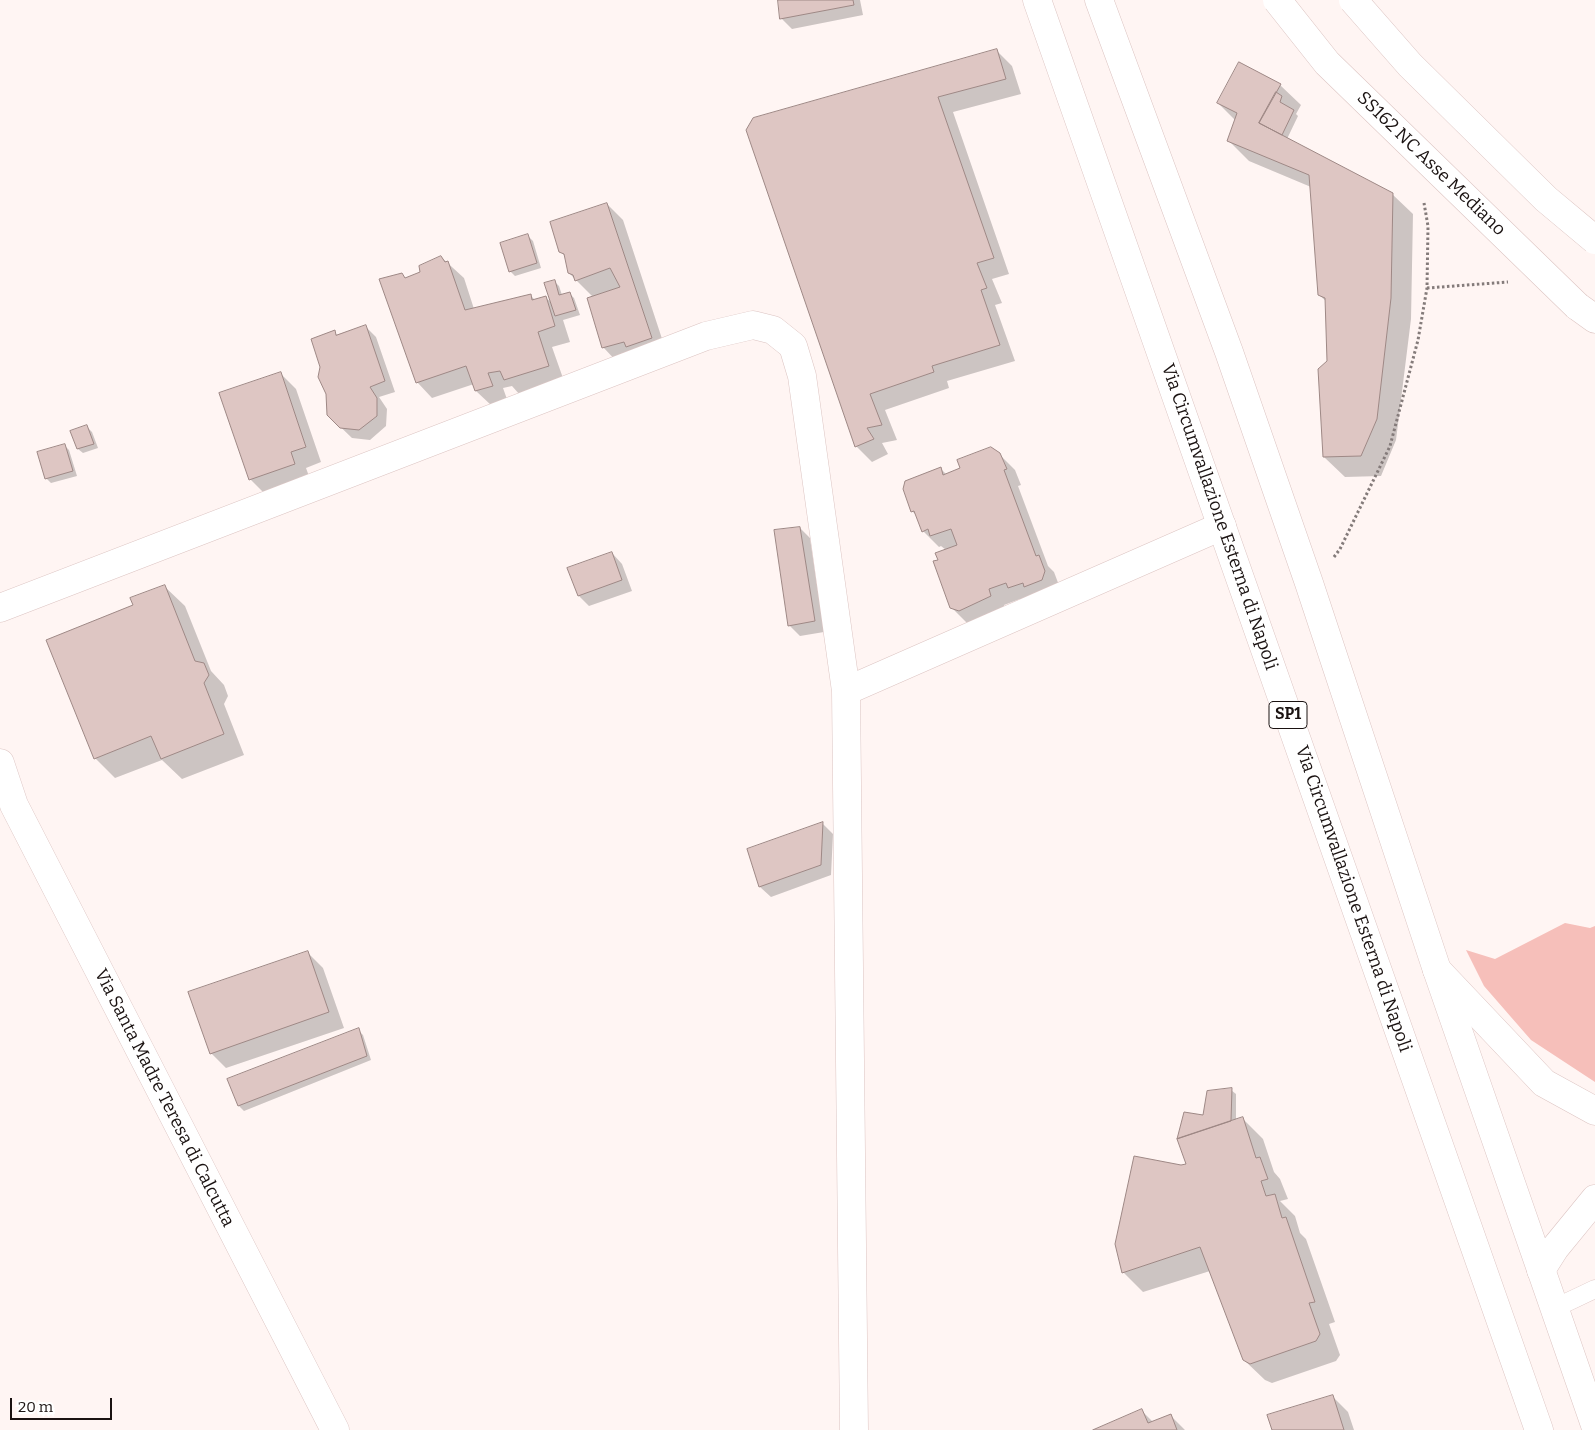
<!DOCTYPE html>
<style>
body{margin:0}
#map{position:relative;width:1595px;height:1430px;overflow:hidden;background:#fff5f3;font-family:Bitter,serif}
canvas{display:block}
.scale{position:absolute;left:10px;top:1398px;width:102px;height:22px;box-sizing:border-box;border:2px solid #1a1211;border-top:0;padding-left:6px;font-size:15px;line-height:18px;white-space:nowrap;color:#1a1211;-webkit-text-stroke:4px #fff;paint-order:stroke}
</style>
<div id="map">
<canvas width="1595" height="1430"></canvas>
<div class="scale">20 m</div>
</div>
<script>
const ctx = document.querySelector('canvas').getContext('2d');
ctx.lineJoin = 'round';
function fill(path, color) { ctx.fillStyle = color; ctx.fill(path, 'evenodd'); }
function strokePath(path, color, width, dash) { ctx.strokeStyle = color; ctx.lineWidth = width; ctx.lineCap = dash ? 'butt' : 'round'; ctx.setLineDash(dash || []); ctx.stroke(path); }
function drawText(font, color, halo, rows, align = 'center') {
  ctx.font = font + ' Bitter,serif'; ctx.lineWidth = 4; ctx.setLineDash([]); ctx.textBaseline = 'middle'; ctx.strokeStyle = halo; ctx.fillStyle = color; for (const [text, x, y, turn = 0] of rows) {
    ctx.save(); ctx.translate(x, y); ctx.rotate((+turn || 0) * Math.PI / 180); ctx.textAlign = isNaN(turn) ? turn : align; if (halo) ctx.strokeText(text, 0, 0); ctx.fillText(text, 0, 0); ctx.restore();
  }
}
const green = new Path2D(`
 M1565,923L1590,928L1595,926V1082L1531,1040L1484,986L1466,950L1495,959Z`);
const shadow = new Path2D(`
 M779,0H860L863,15L792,29L781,18Z
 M997,51L1012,66L1021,94L953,112L1009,274L992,279L1002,303L995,305L1015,361L947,381L949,388L885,410L897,440L882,443L888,454L872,462L856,446L747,131Z
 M1280,85L1301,105L1296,114L1298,116L1287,139L1392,194L1413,214L1411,319L1396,440L1381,476L1345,477L1324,457L1328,361L1327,302L1319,295L1311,187L1249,161L1228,140L1236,121L1218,103Z
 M607,204L623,220L667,354L618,363L603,347L593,297L569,273L565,256L560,251Z
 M528,236L533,241L541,268L515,276L510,271Z
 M441,257L464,278L474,309L530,295L535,300L545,297L553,304L554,281L559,286L562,295L569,293L574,298L580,315L563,320L570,342L552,347L564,381L520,395L512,386L503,388L508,402L492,406L476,391L474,384L432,398L417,382L402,275L406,279L422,273Z
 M366,327L376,337L395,392L379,397L387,409L386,426L370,440L352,438L328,415L334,332L338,336Z
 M280,373L296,389L321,462L306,468L310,479L266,495L250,479Z
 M87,427L92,432L98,448L83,453L78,449Z
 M65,446L69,450L77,476L51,483L46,478Z
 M999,454L1015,470L1021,485L1018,486L1048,566L1054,572L1060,588L1024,603L1020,599L1004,605L1006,612L975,626L967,623L951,607L939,561L946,550L941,546L939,547L923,531L917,516L912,511L941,469L947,475Z
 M800,528L810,538L824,632L800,636L789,625Z
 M612,553L622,564L632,591L589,606L579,596Z
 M164,586L185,606L211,671L224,685L228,696L224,704L244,755L182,779L162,760L115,778L95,758L135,606Z
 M822,823L833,834L831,875L771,897L760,887Z
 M307,952L323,968L344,1028L226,1068L211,1053Z
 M358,1030L363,1035L371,1060L244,1111L239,1106L229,1080Z
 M1231,1090L1236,1094V1121L1243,1119L1263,1139L1274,1172L1280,1179L1288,1199L1280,1201L1295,1216L1300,1233L1306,1239L1335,1322L1329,1324L1340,1355L1336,1361L1272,1383L1265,1380L1244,1360L1210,1271L1143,1292L1123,1272L1181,1167L1188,1165L1178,1139L1185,1113L1204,1116Z
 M1332,1396L1348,1412L1354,1430H1273Z
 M1142,1411L1154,1423L1171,1416L1185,1430H1096Z`);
const building = new Path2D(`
 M778,0H853L854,5L780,19Z
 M997,49L1006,79L938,97L994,258L977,263L987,288L981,290L1000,345L932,366L934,372L870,394L882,425L867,428L874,439L855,447L746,130L753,118Z
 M1239,62L1281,84L1259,123L1393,193L1391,298L1377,419L1361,456L1323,457L1318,369L1327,361L1325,298L1318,295L1309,175L1227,141L1237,113L1217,103Z
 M1276,92L1282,96L1280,102L1294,110L1282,135L1259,123Z
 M607,203L652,338L626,347L624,342L602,348L587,298L620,287L610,268L575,281L573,275L568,273L564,254L559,252L550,222Z
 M528,234L537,263L509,272L500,243Z
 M441,256L445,262L448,261L465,310L531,294L532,300L546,296L555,326L538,332L549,366L504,380L500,371L488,373L493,386L475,391L466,366L416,383L379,279L402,273L405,278L420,272L419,266Z
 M555,280L559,295L570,292L576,310L555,316L544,283Z
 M366,325L385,381L370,387L377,398V416L359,430L340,428L327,415L326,394L318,377L320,367L311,339L335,330L336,335Z
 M281,372L306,447L291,452L295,464L249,480L219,393Z
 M87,425L94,444L77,449L70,431Z
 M65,444L73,471L45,479L37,452Z
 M991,447L1000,453L1007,469L1004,470L1036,556L1039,555L1045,571L1042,580L1024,587L1023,583L1008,588L1006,583L989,589L991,596L959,611L950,608L933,561L938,560L935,553L957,545L951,529L930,536L928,529L922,532L914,511L911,512L903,489L905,481L941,467L943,475L960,468L957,460Z
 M800,527L815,621L788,626L774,530Z
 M612,552L622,580L578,596L567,568Z
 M165,585L195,661L204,663L209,675L204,683L224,734L161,759L151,736L94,759L46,640L133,605L130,598Z
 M823,822L821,865L759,887L747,849Z
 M308,951L329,1012L210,1054L188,992Z
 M359,1028L367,1056L238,1106L227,1079Z
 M1232,1088L1231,1121L1177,1139L1184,1112L1203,1115L1207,1091Z
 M1243,1117L1256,1158L1260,1157L1268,1179L1261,1181L1266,1196L1275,1194L1282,1218L1286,1217L1315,1302L1309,1303L1320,1334L1316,1341L1250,1364L1243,1360L1200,1247L1122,1273L1115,1244L1134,1156L1181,1165L1186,1164L1177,1139Z
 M1333,1395L1344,1430H1272L1267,1415Z
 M1142,1409L1148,1423L1171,1414L1177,1430H1093Z`);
const path = new Path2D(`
 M1427,288L1508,282
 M1334,557L1340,549L1390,446L1418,340L1427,288L1428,226L1424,203`);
const lane = new Path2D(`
 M1555,1308L1595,1289`);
const street = new Path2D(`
 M0,608L706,336L753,325L773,330L793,346L802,376L846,691
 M0,763L14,805L335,1430
 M854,1430L846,691L1222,526`);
const primary = new Path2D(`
 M1037,0L1539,1430
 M1099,0L1229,352L1309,583L1437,970L1595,1425`);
const highway = new Path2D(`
 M1577,306L1595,319
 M1437,970L1544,1083L1595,1111
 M1541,1270L1555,1248L1595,1199`);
const highwayBridge = new Path2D(`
 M1277,0L1327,63L1577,306
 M1353,0L1410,65L1546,199L1595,240`);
const shields = [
 [1288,715,38]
];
const shieldNames = [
 ["SP1",1288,715]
];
const streetNames = [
 ["SS162 NC Asse Mediano",1431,164,44],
 ["Via Circumvallazione Esterna di Napoli",1219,517,71],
 ["Via Circumvallazione Esterna di Napoli",1353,899,71],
 ["Via Santa Madre Teresa di Calcutta",164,1098,63]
];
fill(green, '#f6bfba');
fill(shadow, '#0003');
fill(building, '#dec6c3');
strokePath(building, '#9e8885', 1);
strokePath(lane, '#dcc4c2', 19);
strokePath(street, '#dcc4c2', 29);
strokePath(primary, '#dcc4c2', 29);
strokePath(highway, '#dcc4c2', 29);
strokePath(path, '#847b7a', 3, [2.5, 2.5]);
strokePath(lane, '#fff', 18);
strokePath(street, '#fff', 28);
strokePath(primary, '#fff', 28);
strokePath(highway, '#fff', 28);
strokePath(highwayBridge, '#dcc4c2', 29, []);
strokePath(highwayBridge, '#fff', 28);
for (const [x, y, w] of shields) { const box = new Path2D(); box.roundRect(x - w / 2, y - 13.5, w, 27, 4); ctx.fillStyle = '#fff'; ctx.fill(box); strokePath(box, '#1a1211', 1); }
drawText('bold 16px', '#1a1211', null, shieldNames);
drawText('18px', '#1a1211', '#fff', streetNames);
</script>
